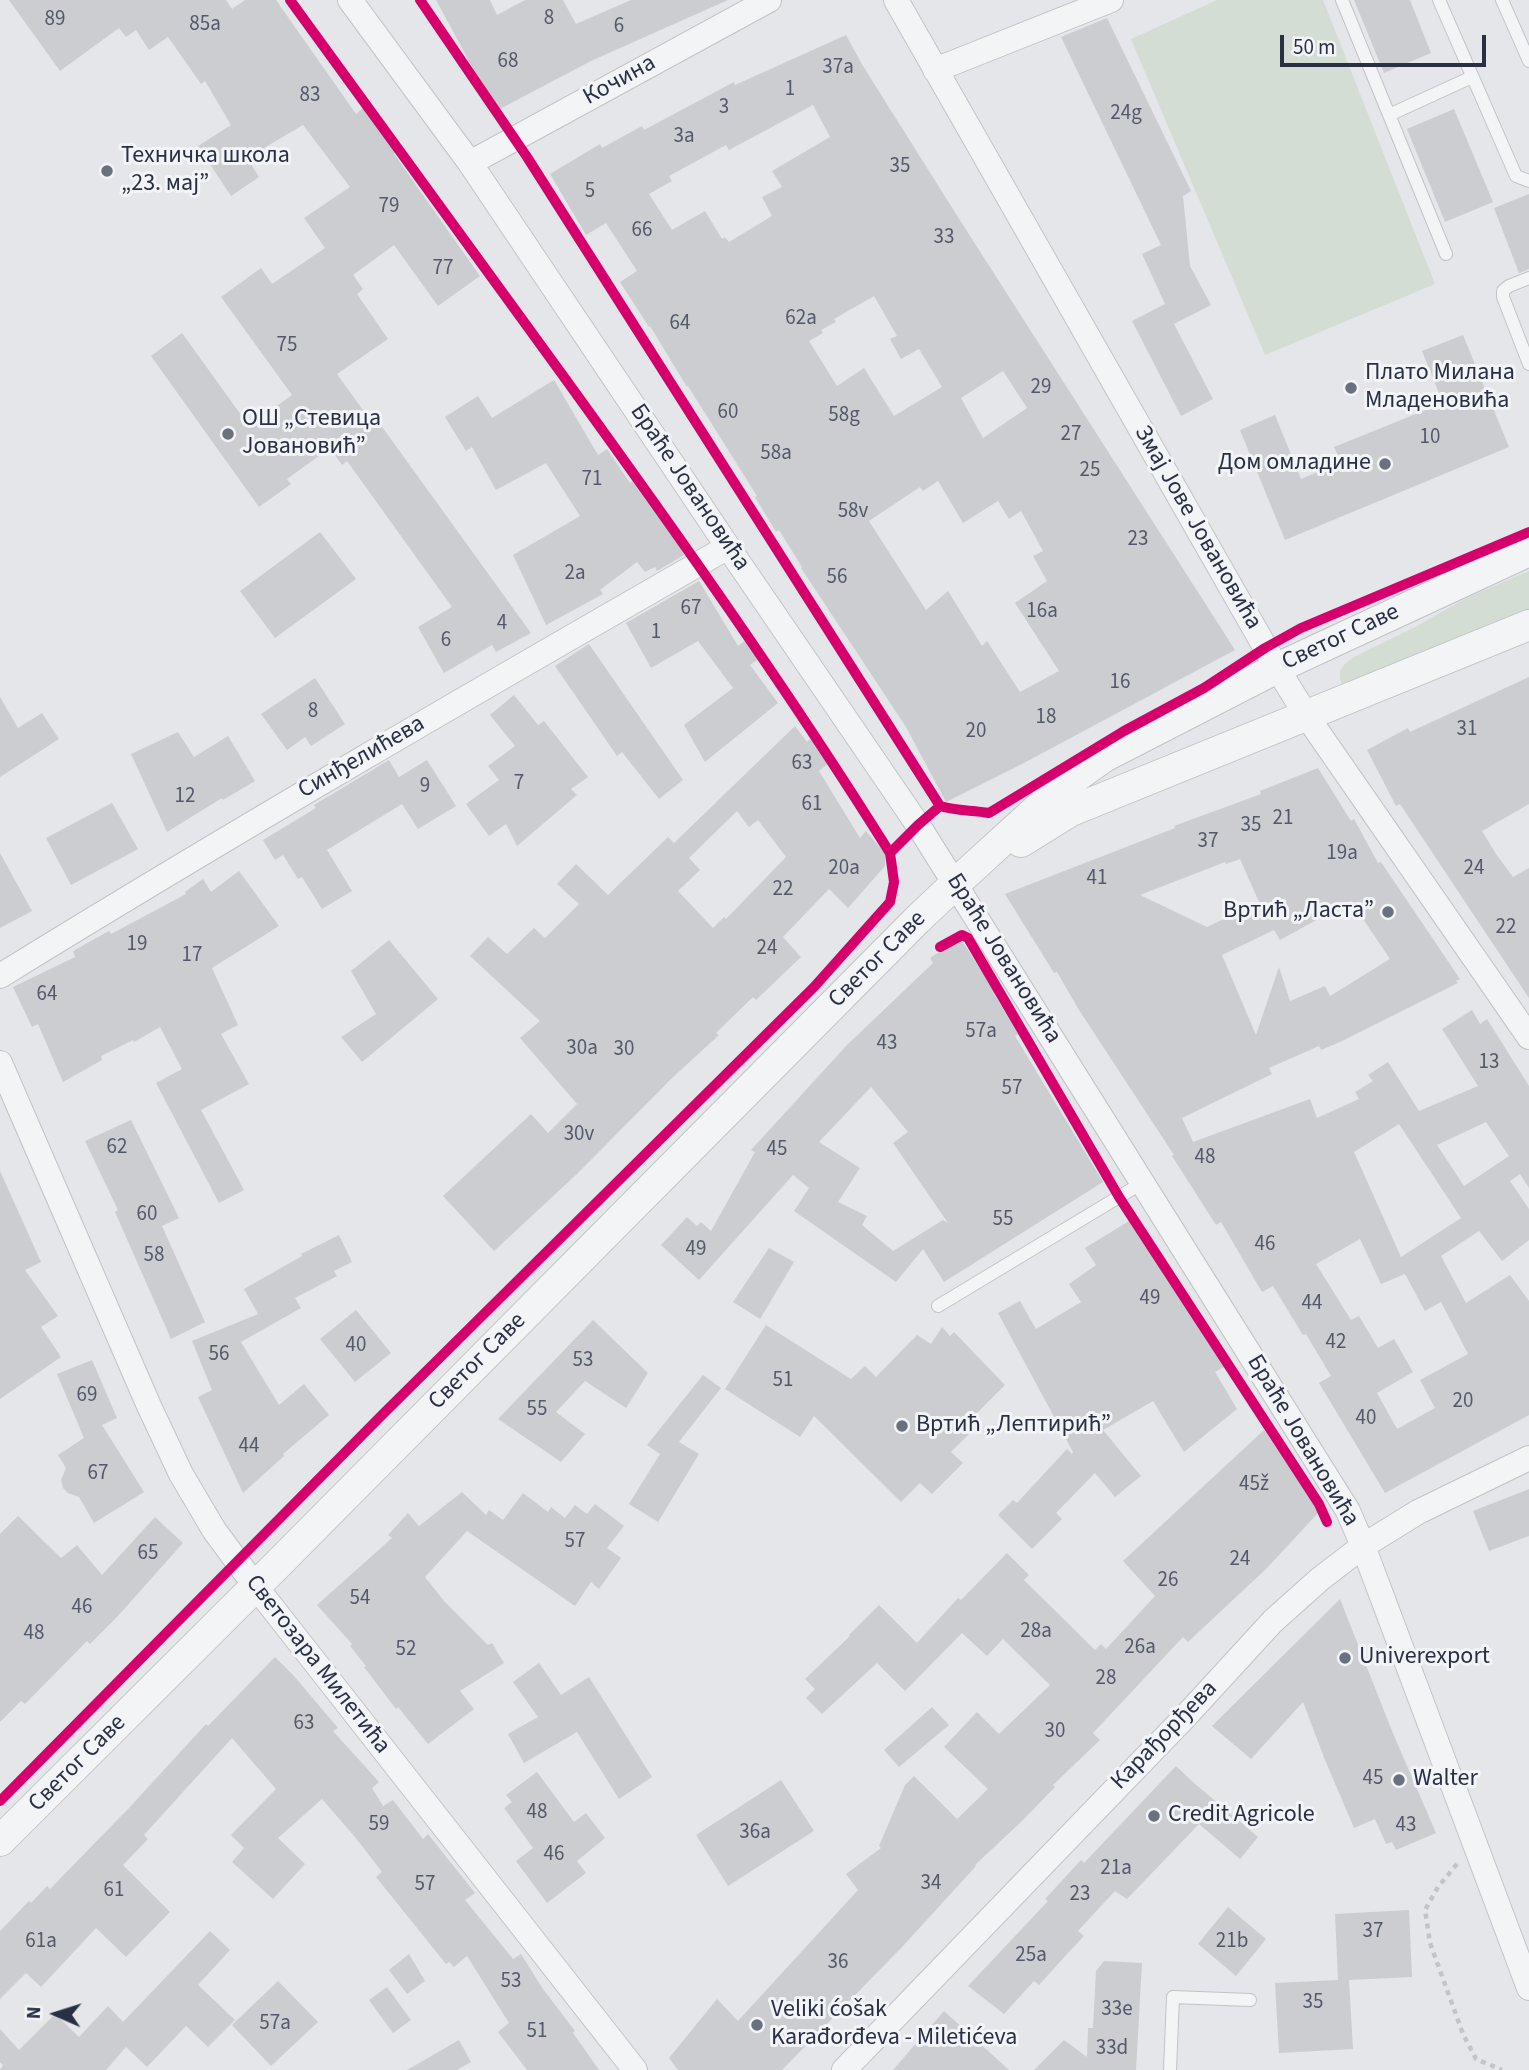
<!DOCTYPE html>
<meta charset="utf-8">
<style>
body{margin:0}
#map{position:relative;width:1529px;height:2070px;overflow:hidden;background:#e4e6e9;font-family:"Source Sans 3",sans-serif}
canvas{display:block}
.north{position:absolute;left:21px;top:1979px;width:70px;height:70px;-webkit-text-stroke:5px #f2f4f8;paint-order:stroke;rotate:273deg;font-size:19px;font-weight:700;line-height:28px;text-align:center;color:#2a3044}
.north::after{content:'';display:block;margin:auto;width:24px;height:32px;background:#2a3044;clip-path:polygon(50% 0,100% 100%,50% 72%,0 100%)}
.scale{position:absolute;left:1280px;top:35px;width:206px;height:32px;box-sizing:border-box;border:4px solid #2a3044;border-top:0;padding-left:9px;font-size:21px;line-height:24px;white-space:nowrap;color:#2a3044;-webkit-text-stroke:5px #f2f4f8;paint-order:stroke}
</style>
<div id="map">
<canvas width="1529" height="2070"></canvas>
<div class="north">N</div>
<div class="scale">50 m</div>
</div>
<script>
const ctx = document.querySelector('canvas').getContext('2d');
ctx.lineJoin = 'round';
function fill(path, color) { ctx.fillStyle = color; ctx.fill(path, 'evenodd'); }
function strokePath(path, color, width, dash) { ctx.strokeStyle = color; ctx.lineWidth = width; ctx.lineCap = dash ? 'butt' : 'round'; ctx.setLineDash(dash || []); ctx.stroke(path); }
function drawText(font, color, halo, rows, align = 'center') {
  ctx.font = font + ' "Source Sans 3",sans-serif'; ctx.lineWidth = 6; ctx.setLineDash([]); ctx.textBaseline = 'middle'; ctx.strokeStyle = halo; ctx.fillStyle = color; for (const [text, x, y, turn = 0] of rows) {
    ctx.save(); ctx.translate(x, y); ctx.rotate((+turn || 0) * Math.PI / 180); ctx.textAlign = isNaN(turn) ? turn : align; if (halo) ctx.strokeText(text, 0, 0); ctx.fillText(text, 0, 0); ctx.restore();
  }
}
const green = new Path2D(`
 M1217,0H1323L1435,284L1265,355L1131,39Z
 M1529,571V614L1343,688L1340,678V671L1344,665L1354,657L1417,626L1468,597Z`);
const building = new Path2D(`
 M9,0H226L232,9L245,0H276L356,114L363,108L396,152L394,154L480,276L438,306L394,245L353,275L363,289L357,294L388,339L337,374L375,427L380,424L531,633L496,652L492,645L444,673L418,627L452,607L347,461L342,465L330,448L287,479L291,484L259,507L151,356L182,333L249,426L292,395L221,297L261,268L272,284L325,248L304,218L350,187L303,125L247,158L259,177L231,196L198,146L231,125L205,81L201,84L168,37L149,50L136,30L126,37L119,28L60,71Z
 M436,0H490L497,15L525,0H563L576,24L631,0H728L591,61L496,111Z
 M1354,0H1410L1431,53L1384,73Z
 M1107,18L1191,191L1183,196L1190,266L1211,305L1174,324L1213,399L1181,416L1132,321L1165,304L1142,254L1161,245L1061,37Z
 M846,35L863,66L956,214L1235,650L1022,764L946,802L906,727L801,568L802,567L779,530L776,532L755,497L757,496L688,386L687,387L650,326L649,327L620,282L637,271L606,223L586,235L550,174L600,144L602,148L642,126L644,130L734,82L735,85ZM813,105L830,137L772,171L782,187L762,197L772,216L729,242L725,237L722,239L705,211L672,230L649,194L672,181L669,176L726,145L729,150ZM874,296L897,336L890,339L901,359L919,349L942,387L894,416L864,368L837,386L809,341L823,333L821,330L836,322L834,319ZM1003,371L1027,408L983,438L961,398ZM938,481L963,523L998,501L1009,519L1021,511L1043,551L1033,556L1047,581L1015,603L1059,671L1020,692L987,641L982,646L948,591L926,610L869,521L920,487L923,491Z
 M1454,109L1493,202L1445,222L1407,129Z
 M1529,194V269L1519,273L1494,208Z
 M1463,335L1509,447L1285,540L1240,430L1275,415L1301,479L1341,462L1334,447L1443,403L1422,351Z
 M554,380L598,455L607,449L630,483L632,481L682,548L681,549L684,555L657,571L655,567L645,572L637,562L600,590L603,594L546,625L513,555L580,516L546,463L496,490L472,447L466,451L445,417L478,396L492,418Z
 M320,532L356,579L275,638L240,591Z
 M699,581L738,646L746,640L760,658L750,665L778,703L705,762L684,725L733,688L698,641L651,668L626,623Z
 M589,644L683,780L659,799L622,752L617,756L555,666Z
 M1529,677V804L1482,831L1496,854L1513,877L1529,868V998L1400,804L1396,806L1367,750L1408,728L1410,732Z
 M315,678L345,724L311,746L305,737L287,750L261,714Z
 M514,695L538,725L544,721L588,777L571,789L577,795L517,846L506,824L489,836L466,804L499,780L488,766L515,746L490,715Z
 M0,697L18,728L42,713L59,739L0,777Z
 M795,726L807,742L811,738L829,763L819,771L860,838L866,831L885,853V866L848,908L829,889L783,937L801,957L756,1000L753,997L716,1033L719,1035L671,1079L577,1174L494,1251L443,1196L531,1114L548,1133L577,1104L520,1038L540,1021L470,956L488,937L507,954L534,928L545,938L579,904L557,884L576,864L608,895L668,837L674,843ZM737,811L749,827L758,820L786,857L726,919L724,917L713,928L678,891L700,870L689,858Z
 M178,732L194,757L228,736L255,781L223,800L222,798L167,832L131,754Z
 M389,760L399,777L427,760L456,806L418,829L402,804L327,850L352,891L322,909L302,877L298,879L283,855L275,860L263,840L316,808L314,805Z
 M1318,768L1351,821L1354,819L1378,863L1381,862L1460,979L1456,981L1458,983L1340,1042L1321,1050L1319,1046L1269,1068L1272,1074L1182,1118L1193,1142L1310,1099L1317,1118L1359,1099L1355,1092L1373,1081L1368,1075L1388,1062L1419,1111L1478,1086L1442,1029L1472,1010L1480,1024L1487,1019L1529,1086V1188L1520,1174L1510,1181L1529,1209V1240L1502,1261L1479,1231L1441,1256L1466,1303L1510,1275L1529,1301V1415L1385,1493L1319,1383L1331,1376L1306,1334L1303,1335L1273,1286L1262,1292L1221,1222L1216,1225L1172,1156L1174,1155L1079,1010L1057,972L1054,973L1005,894L1175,828L1174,826L1261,794L1260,791ZM1240,859L1259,902L1207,927L1140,895L1225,862L1226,864ZM1351,901L1390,959L1330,996L1325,986L1290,1001L1279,967L1256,1035L1222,955L1274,930L1280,940ZM1486,1122L1509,1156L1464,1186L1437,1145ZM1399,1124L1461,1218L1401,1257L1354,1152ZM1360,1239L1381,1284L1405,1274L1425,1311L1441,1302L1468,1354L1420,1380L1435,1408L1397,1429L1377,1393L1413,1372L1394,1339L1378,1348L1359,1316L1351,1320L1316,1264Z
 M112,803L138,849L71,885L46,838Z
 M0,853L32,911L0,928Z
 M239,871L279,926L212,968L238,1025L221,1034L249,1084L201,1110L244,1190L219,1203L156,1083L182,1069L160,1027L134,1042L133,1040L101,1056L102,1060L63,1082L38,1024L32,1027L13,987L75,957L73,951L109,931L111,934L186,894L185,892L203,879L211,892Z
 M960,938L996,993L994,994L1018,1034L1015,1036L1103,1182L944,1282L923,1249L896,1282L794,1211L809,1188L793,1175L699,1280L661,1245L687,1217L697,1226L701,1222L711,1231L755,1152L751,1150L847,1045L933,963L930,958ZM871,1087L908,1132L893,1143L948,1223L943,1220L893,1251L862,1225L867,1216L838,1202L860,1168L819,1142Z
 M389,940L438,999L362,1062L341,1037L376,1014L351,971Z
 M131,1120L179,1218L162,1226L205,1322L171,1339L115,1212L118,1210L85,1141Z
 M0,1171L41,1262L25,1270L58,1316L41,1327L61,1357L0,1399Z
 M1129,1221L1224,1367L1215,1372L1237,1409L1184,1452L1153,1401L1103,1430L1141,1476L1115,1497L1095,1473L1056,1513L1062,1519L1032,1549L998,1515L1013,1500L1017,1503L1067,1449L1072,1454L1073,1452L998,1313L1020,1301L1036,1329L1081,1302L1069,1284L1096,1265L1085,1248Z
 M339,1235L352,1262L334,1271L337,1276L295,1298L301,1308L241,1342L279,1405L304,1384L329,1415L283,1454L284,1456L243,1493L198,1397L212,1390L192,1341L258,1314L244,1289L302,1256L301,1254Z
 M769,1248L794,1262L760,1319L733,1302Z
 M356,1310L391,1353L355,1382L320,1339Z
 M593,1320L648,1373L626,1408L585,1381L556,1412L585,1434L561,1462L498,1419Z
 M766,1325L851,1379L865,1366L876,1377L917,1335L931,1344L942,1327L950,1336L954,1332L1005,1385L971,1419L977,1426L951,1452L963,1463L932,1494L920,1483L901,1502L814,1416L800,1437L725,1389Z
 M92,1360L117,1418L102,1425L144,1492L94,1523L79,1497L68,1493L63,1488L61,1480L66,1468L58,1455L84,1438L57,1374Z
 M703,1375L721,1388L679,1442L699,1454L658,1522L629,1504L660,1454L647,1445Z
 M1264,1430L1319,1512L1267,1568L1188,1642L1183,1637L1093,1733L1100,1740L1053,1785L1055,1787L1022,1821L975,1865L976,1866L903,1946L782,2070H678L669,2058L717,1999L738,2021L858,1890L846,1874L881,1848L879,1846L905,1785L914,1776L957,1819L988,1789L944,1747L977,1712L999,1734L1050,1685L1003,1639L987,1656L962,1633L905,1691L877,1663L822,1714L806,1698L815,1689L805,1679L850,1636L849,1635L879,1605L917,1643L958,1598L961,1600L1007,1553L1029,1575L1024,1580L1095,1650L1101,1644L1106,1649L1155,1596L1123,1561Z
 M1529,1489V1536L1489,1551L1473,1511Z
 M462,1492L486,1515L489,1510L503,1520L523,1493L548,1512L551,1507L565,1518L575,1505L587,1514L595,1504L624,1526L607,1548L621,1558L599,1589L591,1582L575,1606L467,1531L425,1577L444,1601L488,1645L492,1643L504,1663L460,1691L474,1709L428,1744L398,1707L396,1709L364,1667L366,1666L350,1646L352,1644L317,1605L392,1538L388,1535L408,1513L419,1526Z
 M18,1516L61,1558L77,1545L102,1575L155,1517L183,1543L117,1617L90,1644L87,1641L25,1704L21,1701L0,1722V1534Z
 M1340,1599L1392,1731L1436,1833L1396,1850L1392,1842L1386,1844L1375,1819L1354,1828L1325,1760L1303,1702L1251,1759L1212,1726Z
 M275,1657L294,1676L338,1728L333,1731L379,1782L372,1788L383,1806L393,1800L423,1839L428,1834L475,1893L465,1900L513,1959L521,1954L543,1989L575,2031L573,2033L599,2070H527L498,2032L509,2023L467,1956L454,1967L449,1962L446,1964L376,1877L382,1872L355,1837L322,1799L278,1838L305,1864L273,1899L232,1862L244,1848L231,1835L276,1789L232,1738L144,1835L148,1839L123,1865L170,1912L126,1957L96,1928L41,1987L26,1973L0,1999V1931L29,1901L31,1903L47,1886L50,1889L129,1808L206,1724L208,1726Z
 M539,1663L561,1695L589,1677L652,1777L619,1799L577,1732L524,1763L508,1734L538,1717L513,1682Z
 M932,1707L949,1725L899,1767L884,1750Z
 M1176,1766L1194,1783L1258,1837L1240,1859L1199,1824L1127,1899L1115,1891L1078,1931L1084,1936L1069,1952L1039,1985L1034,1981L1004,2014L968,1986L1048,1901L1045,1899L1081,1860L1084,1863Z
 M537,1772L574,1822L586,1813L605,1838L577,1861L586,1873L547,1903L516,1861L533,1848L504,1808L512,1802L506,1795Z
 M781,1780L814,1831L728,1886L696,1835Z
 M1228,1907L1266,1939L1236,1976L1198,1944Z
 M1409,1910L1412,1977L1349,1980L1353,2049L1279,2053L1275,1983L1338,1980L1335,1914Z
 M210,1931L230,1950L198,1985L235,2020L208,2047L186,2026L147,2067L126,2047L106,2070H0L3,2065L0,2062V2029L19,2050L55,2014L79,2037L108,2006L123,2022Z
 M409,1954L425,1981L407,1994L389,1970Z
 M1104,1961L1142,1963L1136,2070H1034L1064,2040L1087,2057L1088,2028H1093L1096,1971Z
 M278,1981L318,2022L271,2066L232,2025Z
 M387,1987L411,2020L393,2033L369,2000Z
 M944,2011L986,2049L1009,2070H893Z
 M459,2040L471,2062L457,2070H407Z`);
const path = new Path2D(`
 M1457,1864L1438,1887L1425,1910L1430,1943L1463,2034L1476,2059L1502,2070`);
const service = new Path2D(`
 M1342,0L1446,254
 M1439,0L1516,176L1529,181
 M1502,0L1529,61
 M1389,115L1472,77
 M1529,278L1509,286L1503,291V297L1529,364
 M938,1306L1142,1183
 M1170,2070L1173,1997L1250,2000`);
const minor = new Path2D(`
 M350,0L470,163L728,547L918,825L1348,1511L1363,1546L1529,1988
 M896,0L1277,668L1306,715L1529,1037
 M935,70L1111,0
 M470,163L769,0
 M0,976C240,828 484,687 728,547
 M0,1063L149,1406L181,1474L214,1530L256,1587L635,2070
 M844,2070L1184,1718L1273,1621L1320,1579L1363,1546L1418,1512L1529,1458`);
const tertiary = new Path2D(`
 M1021,842L1071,811L1529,625
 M0,1841L276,1566L917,920L956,883L1059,789L1104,757L1277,668L1529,551`);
const cycleway = new Path2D(`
 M290,0C382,125 473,251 564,377C677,533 788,690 890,853
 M420,0L527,157L940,806
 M940,947L962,935L968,938L1119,1197L1319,1504L1327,1522
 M0,1801L383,1414L814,987L890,902L894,882L890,853L918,825L940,806C956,811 972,810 989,813L1124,731L1204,688L1265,648L1301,628L1529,532`);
const markers = [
 [107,171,7,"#6b707e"],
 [1351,388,7,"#6b707e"],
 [228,434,7,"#6b707e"],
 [1385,464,7,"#6b707e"],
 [1388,912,7,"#6b707e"],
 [902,1426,7,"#6b707e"],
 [1345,1658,7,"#6b707e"],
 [1399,1780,7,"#6b707e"],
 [1154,1816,7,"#6b707e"],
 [757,2025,7,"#6b707e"]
];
const numberNames = [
 ["8",549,19],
 ["89",55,20],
 ["85a",205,25],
 ["6",619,27],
 ["68",508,62],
 ["37a",838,68],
 ["1",790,90],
 ["83",310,96],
 ["3",724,108],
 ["24g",1126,114],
 ["3a",684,137],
 ["35",900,167],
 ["5",590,192],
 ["79",389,207],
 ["66",642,231],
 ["33",944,238],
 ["77",443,269],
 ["62a",801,319],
 ["64",680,324],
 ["75",287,346],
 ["29",1041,388],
 ["60",728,413],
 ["58g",844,416],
 ["27",1071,435],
 ["10",1430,438],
 ["58a",776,454],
 ["25",1090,471],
 ["71",592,480],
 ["58v",853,512],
 ["23",1138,540],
 ["2a",575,574],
 ["56",837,578],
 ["67",691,609],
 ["16a",1042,612],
 ["4",502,624],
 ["1",656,633],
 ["6",446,641],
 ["16",1120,683],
 ["8",313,712],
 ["18",1046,718],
 ["31",1467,730],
 ["20",976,732],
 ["63",802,764],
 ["7",519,784],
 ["9",425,787],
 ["12",185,797],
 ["61",812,805],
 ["21",1283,819],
 ["35",1251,826],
 ["37",1208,842],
 ["19a",1342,854],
 ["20a",844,869],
 ["24",1474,869],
 ["41",1097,879],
 ["22",783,890],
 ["22",1506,928],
 ["19",137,945],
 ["24",767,949],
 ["17",192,956],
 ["64",47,995],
 ["57a",981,1032],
 ["43",887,1044],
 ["30a",582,1049],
 ["30",624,1050],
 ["13",1489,1063],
 ["57",1012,1089],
 ["30v",579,1135],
 ["62",117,1148],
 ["45",777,1150],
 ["48",1205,1158],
 ["60",147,1215],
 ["55",1003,1220],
 ["46",1265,1245],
 ["49",696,1250],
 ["58",154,1256],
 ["49",1150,1299],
 ["44",1312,1304],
 ["42",1336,1343],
 ["40",356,1346],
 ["56",219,1355],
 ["53",583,1361],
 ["51",783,1381],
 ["69",87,1396],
 ["20",1463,1402],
 ["55",537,1410],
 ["40",1366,1419],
 ["44",249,1447],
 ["67",98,1474],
 ["45ž",1254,1485],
 ["57",575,1542],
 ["65",148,1554],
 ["24",1240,1560],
 ["26",1168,1581],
 ["54",360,1599],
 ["46",82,1608],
 ["28a",1036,1632],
 ["48",34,1634],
 ["26a",1140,1648],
 ["52",406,1650],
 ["28",1106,1679],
 ["63",304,1724],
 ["30",1055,1732],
 ["45",1373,1779],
 ["48",537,1813],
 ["59",379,1825],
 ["43",1406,1826],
 ["36a",755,1833],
 ["46",554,1855],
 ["21a",1116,1869],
 ["34",931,1884],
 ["57",425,1885],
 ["61",114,1891],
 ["23",1080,1895],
 ["37",1373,1932],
 ["61a",41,1942],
 ["21b",1232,1942],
 ["25a",1031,1956],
 ["36",838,1963],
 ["53",511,1982],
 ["35",1313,2003],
 ["33e",1117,2010],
 ["57a",275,2024],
 ["51",537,2032],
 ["33d",1112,2049]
];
const streetNames = [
 ["Кочина",620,81,-29],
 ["Браће Јовановића",689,488,56],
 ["Змај Јове Јовановића",1197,528,60],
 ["Светог Саве",1341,638,-25],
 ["Синђелићева",362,758,-30],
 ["Браће Јовановића",1003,959,58],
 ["Светог Саве",878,960,-45],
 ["Светог Саве",478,1362,-45],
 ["Браће Јовановића",1302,1441,59],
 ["Светозара Милетића",317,1665,52],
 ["Карађорђева",1165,1736,-46],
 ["Светог Саве",78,1764,-45]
];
const poiNames = [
 ["Техничка школа",121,157],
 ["„23. мај”",121,185],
 ["Плато Милана",1365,374],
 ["Младеновића",1365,402],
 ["ОШ „Стевица",242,420],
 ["Јовановић”",242,448],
 ["Дом омладине",1371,464,"right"],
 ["Вртић „Ласта”",1374,912,"right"],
 ["Вртић „Лептирић”",916,1426],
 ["Univerexport",1359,1658],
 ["Walter",1413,1780],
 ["Credit Agricole",1168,1816],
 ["Veliki ćošak",771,2011],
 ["Karađorđeva - Miletićeva",771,2039]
];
fill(green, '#d3ddd4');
fill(building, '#cbcdd1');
strokePath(service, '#c1c3c7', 14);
strokePath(minor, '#c1c3c7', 26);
strokePath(tertiary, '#c1c3c7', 32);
strokePath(path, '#c3c4c9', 4.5, [5, 5]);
strokePath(service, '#f3f4f6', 12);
strokePath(minor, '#f3f4f6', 24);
strokePath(tertiary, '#f3f4f6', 30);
strokePath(cycleway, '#d6006c', 10);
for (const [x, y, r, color] of markers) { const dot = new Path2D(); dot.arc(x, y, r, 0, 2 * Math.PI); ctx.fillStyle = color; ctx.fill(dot); strokePath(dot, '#f2f4f8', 2.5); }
drawText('21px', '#545969', null, numberNames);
drawText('24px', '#2a3044', '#f2f4f8', streetNames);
drawText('24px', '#2a3044', '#f2f4f8', poiNames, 'left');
</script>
